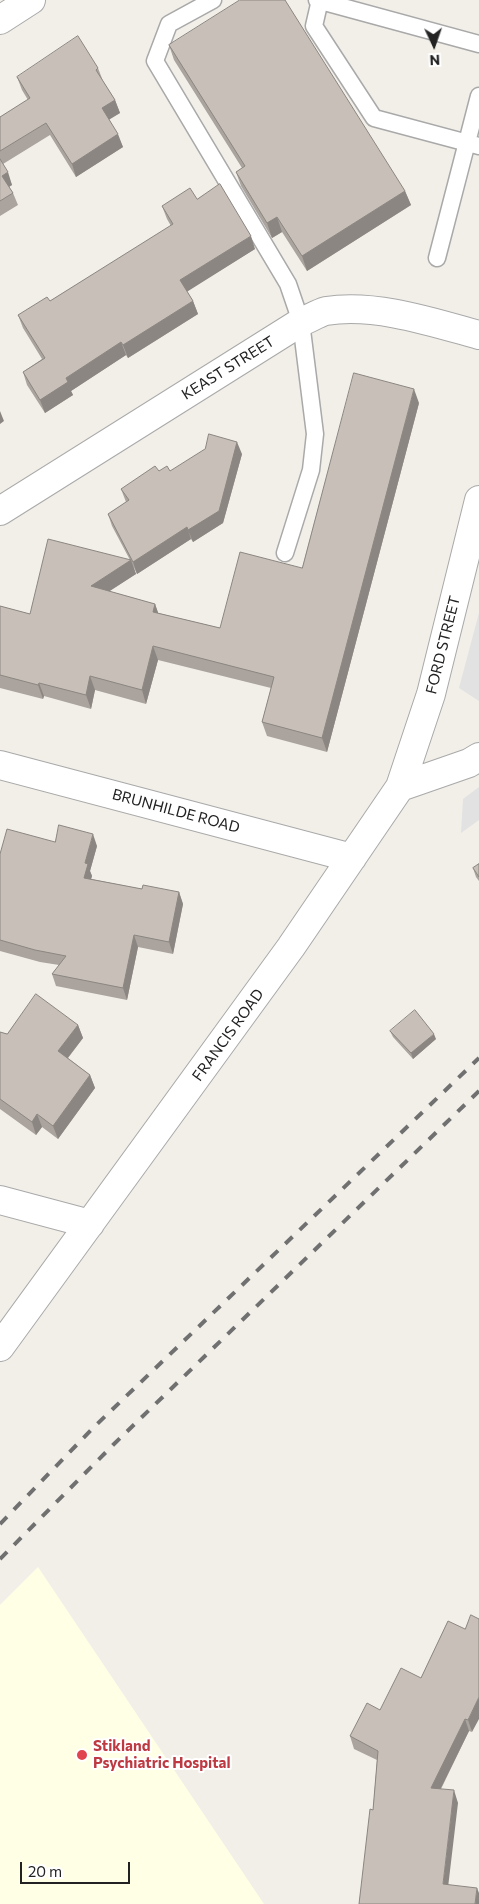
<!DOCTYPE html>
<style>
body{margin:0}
#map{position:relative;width:479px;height:1904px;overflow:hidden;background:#f2efe9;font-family:Commissioner,sans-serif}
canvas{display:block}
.north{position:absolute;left:409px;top:20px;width:50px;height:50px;-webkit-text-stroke:4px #fff;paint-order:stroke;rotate:177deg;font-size:14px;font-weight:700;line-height:20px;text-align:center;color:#222}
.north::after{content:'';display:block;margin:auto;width:18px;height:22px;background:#222;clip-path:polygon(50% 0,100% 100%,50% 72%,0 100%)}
.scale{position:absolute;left:20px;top:1862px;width:110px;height:22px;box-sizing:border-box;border:2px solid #222;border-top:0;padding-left:6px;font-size:15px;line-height:18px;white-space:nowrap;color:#222;-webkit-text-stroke:4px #fff;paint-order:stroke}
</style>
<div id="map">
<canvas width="479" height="1904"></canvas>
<div class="north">N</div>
<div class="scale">20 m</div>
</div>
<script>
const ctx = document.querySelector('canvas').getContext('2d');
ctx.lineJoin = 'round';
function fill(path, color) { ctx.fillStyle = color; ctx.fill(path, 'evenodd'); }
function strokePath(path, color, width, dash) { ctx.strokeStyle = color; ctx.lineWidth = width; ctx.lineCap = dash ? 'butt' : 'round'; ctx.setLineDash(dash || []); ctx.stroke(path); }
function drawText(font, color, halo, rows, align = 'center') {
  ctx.font = font + ' Commissioner,sans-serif'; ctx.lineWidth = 4; ctx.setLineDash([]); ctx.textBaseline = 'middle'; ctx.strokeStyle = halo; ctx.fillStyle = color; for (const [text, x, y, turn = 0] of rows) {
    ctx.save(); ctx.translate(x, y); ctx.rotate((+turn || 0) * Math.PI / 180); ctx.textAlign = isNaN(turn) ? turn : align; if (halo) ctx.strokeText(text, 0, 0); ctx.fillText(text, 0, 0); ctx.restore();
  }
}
const education = new Path2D(`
 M38,1567L264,1904H0V1605Z`);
const parking = new Path2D(`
 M479,613V701L459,688Z
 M479,787V820L461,833L463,799Z`);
const service = new Path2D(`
 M213,0L169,24L155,61L288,284L301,322L315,434L311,470L285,553
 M317,0L479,44
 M320,0L314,26L374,118L479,146
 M437,258L479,96`);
const minor = new Path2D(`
 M0,20L31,0
 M0,511L301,322C309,319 318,313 326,311C375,303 432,322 479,335
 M0,765L352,858
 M400,787L469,763L479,757
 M0,1200L90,1224
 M0,1347L291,947L400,787L431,694L479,500`);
const rail = new Path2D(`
 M0,1524L94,1427L479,1058
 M0,1559L113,1445L479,1091`);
const wall = new Path2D(`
 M169,45L405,191L411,205L307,271L282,232L272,238L241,186L236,172L242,168L174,60Z
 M98,68L103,81L115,100L120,113L109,119L123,147L76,177L50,135L3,164L12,185L9,187L13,193L18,205L0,216V117L28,100L22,90L17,77Z
 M197,199L255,249L187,291L193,301L198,314L128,358L126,355L71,391L73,395L45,413L27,385L23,372L42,359L23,328L18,315L50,301L171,226L167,219L162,206Z
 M419,403L327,752L267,736L262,722L271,688L158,660L146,704L95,690L91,709L44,696L43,699L0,688V606L30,614L130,560L112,526L108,514L126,502L121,489L159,471H170L242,454L223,523L193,542L191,539L137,574L133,566L136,574L109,591L155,604L158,613L220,628L302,568Z
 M55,842L97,846L90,871L92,876L91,879L142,889L179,892L183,904L173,954L138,947L127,1000L56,986L52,974L59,965L40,962L0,951V854Z
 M479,864V881L476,877L473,868Z
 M78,1025L83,1038L68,1058L90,1075L95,1088L58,1139L42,1127L36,1135L0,1109V1032L7,1034Z
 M390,1031L436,1039L413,1059L393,1037Z
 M448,1621L472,1732L469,1731L441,1789L458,1803L359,1904L373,1810L377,1760L354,1749L350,1736L380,1710L421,1678Z`);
const shadedWall = new Path2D(`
 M115,100L120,113L107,121L102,108Z
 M118,134L123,147L76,177L72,164Z
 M8,172L12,185L7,188L2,176Z
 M405,191L411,205L307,271L302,256Z
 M277,217L282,232L272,238L267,223Z
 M251,236L255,249L185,293L180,280Z
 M193,301L198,314L128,358L123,345Z
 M121,342L126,355L71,391L73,395L45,413L40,400L66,378Z
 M414,389L419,403L327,752L322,738Z
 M0,411L4,421L0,424Z
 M237,442L242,454L223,523L193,542L188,530Z
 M187,527L191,539L137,574L133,562Z
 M131,560L136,574L96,600L91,586Z
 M155,604L160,618L153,612Z
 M153,646L158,660L146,704L142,690Z
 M90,676L95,690L91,709L86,695Z
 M39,683L44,696L43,699L38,685Z
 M93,834L97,846L90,871L92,876L88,889L84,878L85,863Z
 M179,892L183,904L173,954L169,942Z
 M134,935L138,947L127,1000L123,988Z
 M78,1025L83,1038L63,1064L58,1051Z
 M434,1034L436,1039L413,1059L411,1053Z
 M90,1075L95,1088L58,1139L53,1126Z
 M37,1114L42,1127L36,1135L32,1122Z
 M479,1697V1719L472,1732L468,1720Z
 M465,1719L469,1731L435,1800L431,1788Z
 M454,1790L458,1803L447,1896L443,1884Z
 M477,1888L479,1893V1904H475Z`);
const building = new Path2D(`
 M240,0H285L405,191L302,256L277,217L267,223L236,172L245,166L169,45Z
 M78,36L98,68L96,70L115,100L102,108L118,134L72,164L46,123L0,151V117L30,98L17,77Z
 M0,159L8,172L2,176L13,193L0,201Z
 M220,184L251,236L180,280L193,301L123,345L121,342L66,378L68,382L40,400L23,372L45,358L18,315L47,297L50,301L173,224L162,206L190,188L197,199Z
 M354,373L414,389L322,738L262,722L274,677L153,646L142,690L90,676L86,695L39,683L38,685L0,675V606L30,614L48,539L131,560L91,586L155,604L153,612L220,628L240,552L302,568Z
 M209,434L237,442L219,511L188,530L187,527L133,562L108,514L129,500L121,489L155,466L159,471L167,466L170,471L205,449Z
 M59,825L93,834L85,863L88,864L84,878L142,889L143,885L179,892L169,942L134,935L123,988L52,974L66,956L35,950L0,940V854L7,829L55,842Z
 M479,864V877L473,868Z
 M36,994L78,1025L58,1051L90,1075L53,1126L37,1114L32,1122L0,1099V1032L7,1034Z
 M415,1010L434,1034L411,1053L390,1031Z
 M471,1615L479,1619V1697L468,1720L465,1719L431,1788L454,1790L443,1884L477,1888L475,1904H359L370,1809L373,1810L378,1751L350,1736L367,1703L380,1710L401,1668L421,1678L448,1621L465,1629Z`);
const markers = [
 [82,1755,6,"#e0444e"]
];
const streetNames = [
 ["KEAST STREET",228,368,-32],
 ["FORD STREET",443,645,-76],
 ["BRUNHILDE ROAD",176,811,15],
 ["FRANCIS ROAD",228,1035,-54]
];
const healthNames = [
 ["Stikland",93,1746],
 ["Psychiatric Hospital",93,1763]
];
fill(education, '#ffffe5');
fill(parking, '#e2e2e2');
strokePath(service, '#a9a9a9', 19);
strokePath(minor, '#a9a9a9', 30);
strokePath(service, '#fff', 16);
strokePath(minor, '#fff', 28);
strokePath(rail, '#707070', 4, [10, 10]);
fill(wall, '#aba49e');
fill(shadedWall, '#8b8681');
fill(building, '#c7bfb8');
strokePath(building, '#8b8681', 1);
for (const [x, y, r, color] of markers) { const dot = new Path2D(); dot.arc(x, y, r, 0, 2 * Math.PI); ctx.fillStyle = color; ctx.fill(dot); strokePath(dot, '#fff', 2); }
drawText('15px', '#222', '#fff', streetNames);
drawText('bold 15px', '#be3a42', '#fff', healthNames, 'left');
</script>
